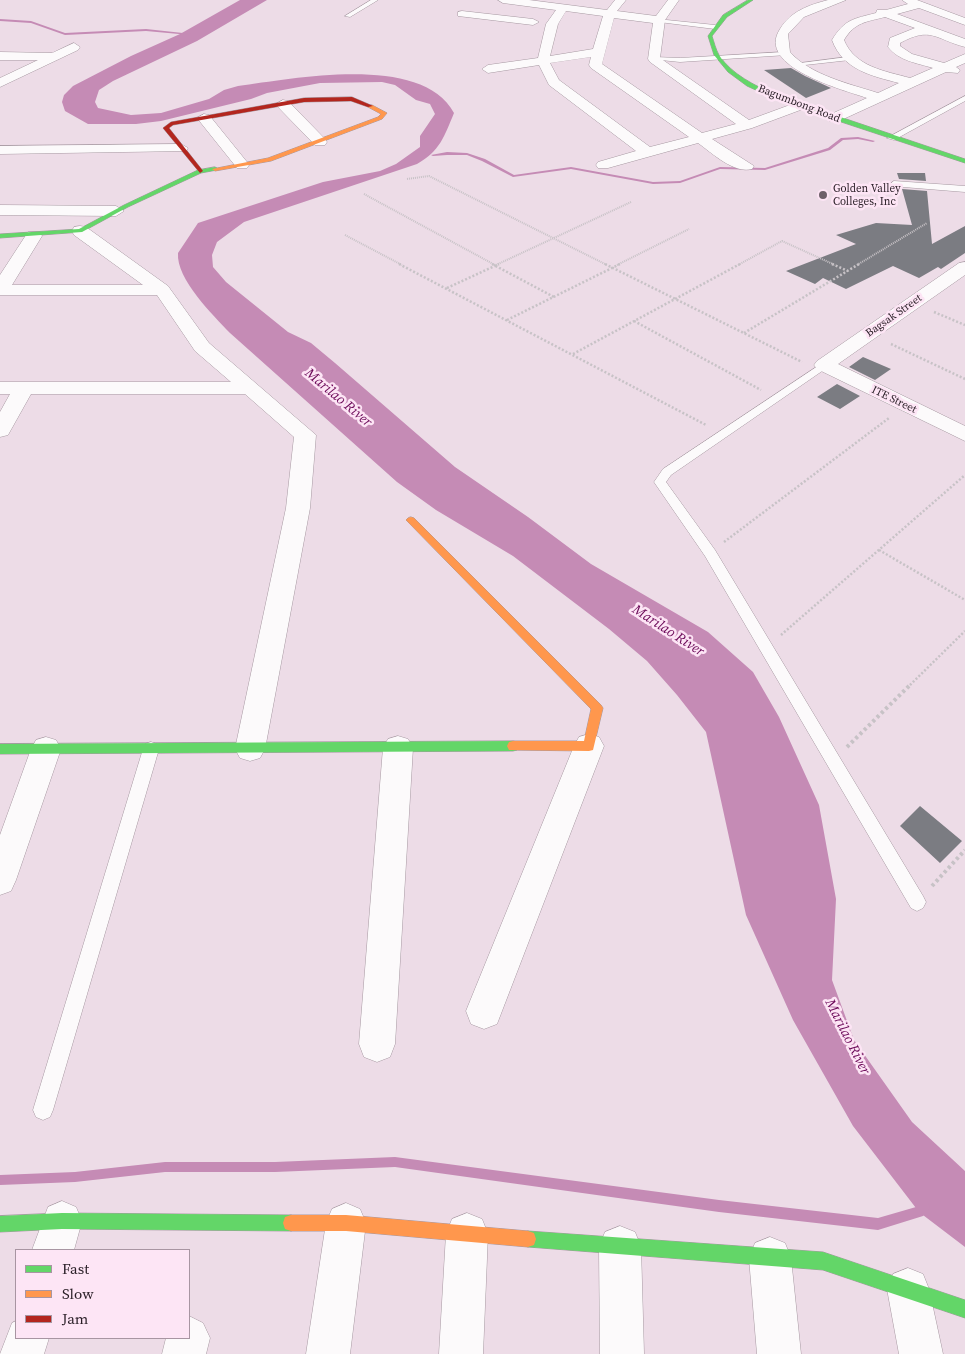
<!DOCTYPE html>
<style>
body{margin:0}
#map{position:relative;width:965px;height:1354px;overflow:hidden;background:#eddce7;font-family:"Source Serif 4",serif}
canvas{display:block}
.legend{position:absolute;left:15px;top:1249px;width:175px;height:90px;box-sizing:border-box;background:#fde5f5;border:1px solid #a895a2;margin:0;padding:6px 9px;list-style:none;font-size:15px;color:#281d25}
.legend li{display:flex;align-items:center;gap:10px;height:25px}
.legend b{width:25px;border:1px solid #a895a2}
</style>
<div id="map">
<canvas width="965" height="1354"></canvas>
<ul class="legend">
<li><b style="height:6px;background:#63d668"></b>Fast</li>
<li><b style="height:6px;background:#ff974d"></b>Slow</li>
<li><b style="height:6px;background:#b3261e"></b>Jam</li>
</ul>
</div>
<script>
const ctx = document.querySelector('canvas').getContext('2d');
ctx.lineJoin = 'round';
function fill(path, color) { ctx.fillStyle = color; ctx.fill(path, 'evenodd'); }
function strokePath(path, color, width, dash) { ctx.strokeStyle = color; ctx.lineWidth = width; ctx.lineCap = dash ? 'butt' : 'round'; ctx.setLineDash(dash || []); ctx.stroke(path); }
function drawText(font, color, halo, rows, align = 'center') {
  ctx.font = font + ' "Source Serif 4",serif'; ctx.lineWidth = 5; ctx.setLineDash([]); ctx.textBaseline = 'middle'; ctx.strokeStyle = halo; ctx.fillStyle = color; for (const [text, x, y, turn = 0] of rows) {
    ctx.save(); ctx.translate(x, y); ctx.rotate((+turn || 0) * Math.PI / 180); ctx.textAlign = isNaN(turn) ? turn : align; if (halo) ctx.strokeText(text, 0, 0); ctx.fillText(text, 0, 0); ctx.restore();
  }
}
const water = new Path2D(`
 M240,0H267L197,41L113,81L99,90L95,102L98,108L131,115L161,113L209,99L224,90L238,86C294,79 421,53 454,113C444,137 440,151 417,164L244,222L217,242L212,255L213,267L226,282L288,332L311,343L335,363L455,467L528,517L591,564L708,632L753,672L779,717L819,805L836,899L832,980L854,1040L912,1122L965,1171V1247L919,1212L853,1126L793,1020L746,915L706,732L677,695L647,661L609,629L513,556L436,510L397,482L230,333C213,315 176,279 178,253L198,223L323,182L380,171L396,164L420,147V136L435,114L430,104L416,100L395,85L382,82L320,83L267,93L251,99L161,121L136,124H88L65,111L62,102L64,95L73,86L131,56L180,34Z`);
const stream = new Path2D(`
 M0,19L31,21L65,33L146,29L192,34L190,35L146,31L65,35L31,23L0,21Z
 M858,137L875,141L873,142L858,139L843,140L830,150L765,170L720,169L680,183L653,184L571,169L513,177L482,161L467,155H447L433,156L431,155L447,152L467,153L485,159L514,175L571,167L653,182L680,181L720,167L765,168L828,148L841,138Z
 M395,1157L719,1200L878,1218L916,1207L920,1203L924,1201L928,1203L930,1207L928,1211L923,1216L878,1230L719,1212L395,1167L275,1172H165L75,1182L0,1185V1175L75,1172L165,1162H275Z`);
const building = new Path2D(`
 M791,68L805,76L831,88L806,98L764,70Z
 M897,173H925L926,181L899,179Z
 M902,189L927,191L932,244L965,226V253L941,269L938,267L919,278L893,266L846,289L823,278L815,284L786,271L856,244L836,235L876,223L912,225Z
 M863,357L891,369L875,380L849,367Z
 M837,384L860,396L840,409L817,397Z
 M920,806L962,841L940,863L900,826Z`);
const pathFar2 = new Path2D(`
 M407,179L429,176L607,265
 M364,194L495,265
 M345,235L402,265
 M496,265L631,202
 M617,265L689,229
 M738,265L782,241L835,265
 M857,265L927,223`);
const pathFar1 = new Path2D(`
 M399,264L706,425
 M492,264L554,297
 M605,264L802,362
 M832,264L848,271
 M447,288L499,264
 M934,312L965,325
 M507,320L620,264
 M634,321L761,390
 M744,333L859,264
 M891,344L965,379
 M573,354L740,264
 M724,542L889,418
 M879,550L965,600
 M781,635L965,475
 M910,685L965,631`);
const path = new Path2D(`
 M847,747L911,684
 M932,886L965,850`);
const lane = new Path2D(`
 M371,0H378L350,17L345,16Z
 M657,19L715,25L718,27L715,29L659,22Z
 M785,52L787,55L680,62L651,59L654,57L680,58Z
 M848,57L850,60L796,66L793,64Z
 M965,96V101L894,140L887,138Z
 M894,181L965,186V192L891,186L890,184Z
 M824,362L829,365L828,367L671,475L666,482L715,550L923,896L926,902L923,908L917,911L911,908L705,556L654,482L663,469Z
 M151,742L157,744L159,749L53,1110L50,1117L43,1120L36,1117L33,1110L143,749L145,744Z`);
const street = new Path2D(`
 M498,0H529L607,10L615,0H626L617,11L656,16L668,0H679L665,20L660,58L749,120L798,102L805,106L803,109L752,128L712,139L754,166L752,169C734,174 712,153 698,143L608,168H598L596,165L598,162L636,151L549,85L539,65L488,73L482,69L488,65L538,58L546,24L556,10L503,3ZM566,11L603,16L593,49L550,56L558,24ZM614,18L653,23L648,59L650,62L736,124L702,133L602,64ZM591,57L589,65L591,68L689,137L650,147L559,80L550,63Z
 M828,0H846L804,17L788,34L790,52C810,75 850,84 878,93L899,83C872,76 843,70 832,40C845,19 853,19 876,13L877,10H886L908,4L902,0H917L965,18V25L919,8L897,14L965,39V47C935,39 931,26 900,43V46L912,54L944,63L965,54V63L956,67L960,70L958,73L946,72L839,121H829L827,118L829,115L867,98C844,90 755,67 780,29C791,11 809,5 828,0ZM885,17L915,28L890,38L888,47C899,61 917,63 933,68L910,78C885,71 855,67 844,40C855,22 866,22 885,17Z
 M462,11L533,19L539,22L533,25L458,16V12Z
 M74,43L80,47L78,50L0,87V78L38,60H0V52L52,53Z
 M283,100L288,101L325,139L327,142L325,145H315L278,107L276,104Z
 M204,114L209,115L247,162L249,165L247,168H237L197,118Z
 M181,144L188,148L186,151L0,154V146Z
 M0,205L116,206L124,211L116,216L0,215Z
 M80,226L86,227L168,286L209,343L316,435L310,508L265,749L260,758L250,761L240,758L235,749L286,508L294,437L245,394H31L8,435L0,437V412L10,394H0V382H231L195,351L157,295H0V275L28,232H40L42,236L12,285H143L74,235L72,231L74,227Z
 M965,262V275L838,364L965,426V441L817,369L814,365L817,361L959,263Z
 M589,734L599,737L604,746L497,1024L484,1029L471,1024L466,1011L574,746L579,737Z
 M398,736L408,739L413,748L395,1044L390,1057L377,1062L364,1057L359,1044L383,748L388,739Z
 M46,737L56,740L61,749L16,880L11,891L0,895V835L31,749L36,740Z
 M62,1201L76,1207L82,1221L74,1250H32L48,1207Z
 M346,1203L360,1209L366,1223L350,1354H306L326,1223L332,1209Z
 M467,1213L482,1219L488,1234L483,1354H439L446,1234L452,1219Z
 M620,1226L635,1232L641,1247L644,1354H600L599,1247L605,1232Z
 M770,1237L785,1243L791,1258L801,1354H757L749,1258L755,1243Z
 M908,1268L923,1274L929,1289L943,1354H899L887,1289L893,1274Z
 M189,1316L203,1323L210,1338L206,1354H162L166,1338H189Z
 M16,1321V1338H49L44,1354H0L12,1323Z`);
const fast = new Path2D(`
 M748,0H753L727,17L712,36C714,42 716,50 719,55C732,75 755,85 775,95L965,159V163L796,107L771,97L747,86L728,72L714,55L708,36L723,15Z
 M215,167L217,168V170L201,173L128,207L82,232L0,238V234L79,229L124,205L198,170Z
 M513,741L517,742L519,746L517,750L513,751L0,754V744Z
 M62,1213L291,1215L297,1217L299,1223L297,1229L291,1231L62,1229L0,1232V1216Z
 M528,1231L823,1252L965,1300V1318L823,1270L528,1247L522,1245L520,1239L522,1233Z`);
const slow = new Path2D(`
 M368,105H372L387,113L382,119L271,161L215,171L212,169L268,158L378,117L381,114L368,107Z
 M411,517L414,518L601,705L603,708L593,750L589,751L509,750L507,746L509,742L513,741H584L591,709L408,522L406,520L408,518Z
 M291,1215H346L528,1231L534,1233L536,1239L534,1245L528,1247L346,1231H291L285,1229L283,1223L285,1217Z`);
const jam = new Path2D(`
 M352,97L373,106L368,107L351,101L304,102L173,125L169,128L203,171L200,173L163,128L171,122L304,98Z`);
const markers = [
 [823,195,5,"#6d6069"]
];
const farStreetnames = [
 ["Bagumbong Road",799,104,21],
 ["Bagsak Street",894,316,-35],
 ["ITE Street",894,400,26]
];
const farPoinames = [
 ["Golden Valley",833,189],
 ["Colleges, Inc",833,202]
];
const waterNames = [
 ["Marilao River",338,398,40],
 ["Marilao River",668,631,33],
 ["Marilao River",847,1037,63]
];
fill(water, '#c58bb5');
fill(stream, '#c58bb5');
fill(building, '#7b7c82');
strokePath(lane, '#a698a1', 1);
strokePath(street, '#a698a1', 1);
strokePath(fast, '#a698a1', 1);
strokePath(slow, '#a698a1', 1);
strokePath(jam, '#a698a1', 1);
strokePath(pathFar2, '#c7c2c6', 2, [1, 1]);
strokePath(pathFar1, '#c7c2c6', 2.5, [2, 2]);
strokePath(path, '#c7c2c6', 4, [3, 3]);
fill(lane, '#fcfafb');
fill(street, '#fcfafb');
fill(fast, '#63d668');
fill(slow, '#ff974d');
fill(jam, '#b3261e');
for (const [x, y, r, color] of markers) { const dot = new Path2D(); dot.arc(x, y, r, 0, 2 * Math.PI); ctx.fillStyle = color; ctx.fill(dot); strokePath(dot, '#fde5f5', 2); }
drawText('11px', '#281d25', '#fde5f5', farStreetnames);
drawText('11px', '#281d25', '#fde5f5', farPoinames, 'left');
drawText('italic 14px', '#6c0a59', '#fde5f5', waterNames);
</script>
